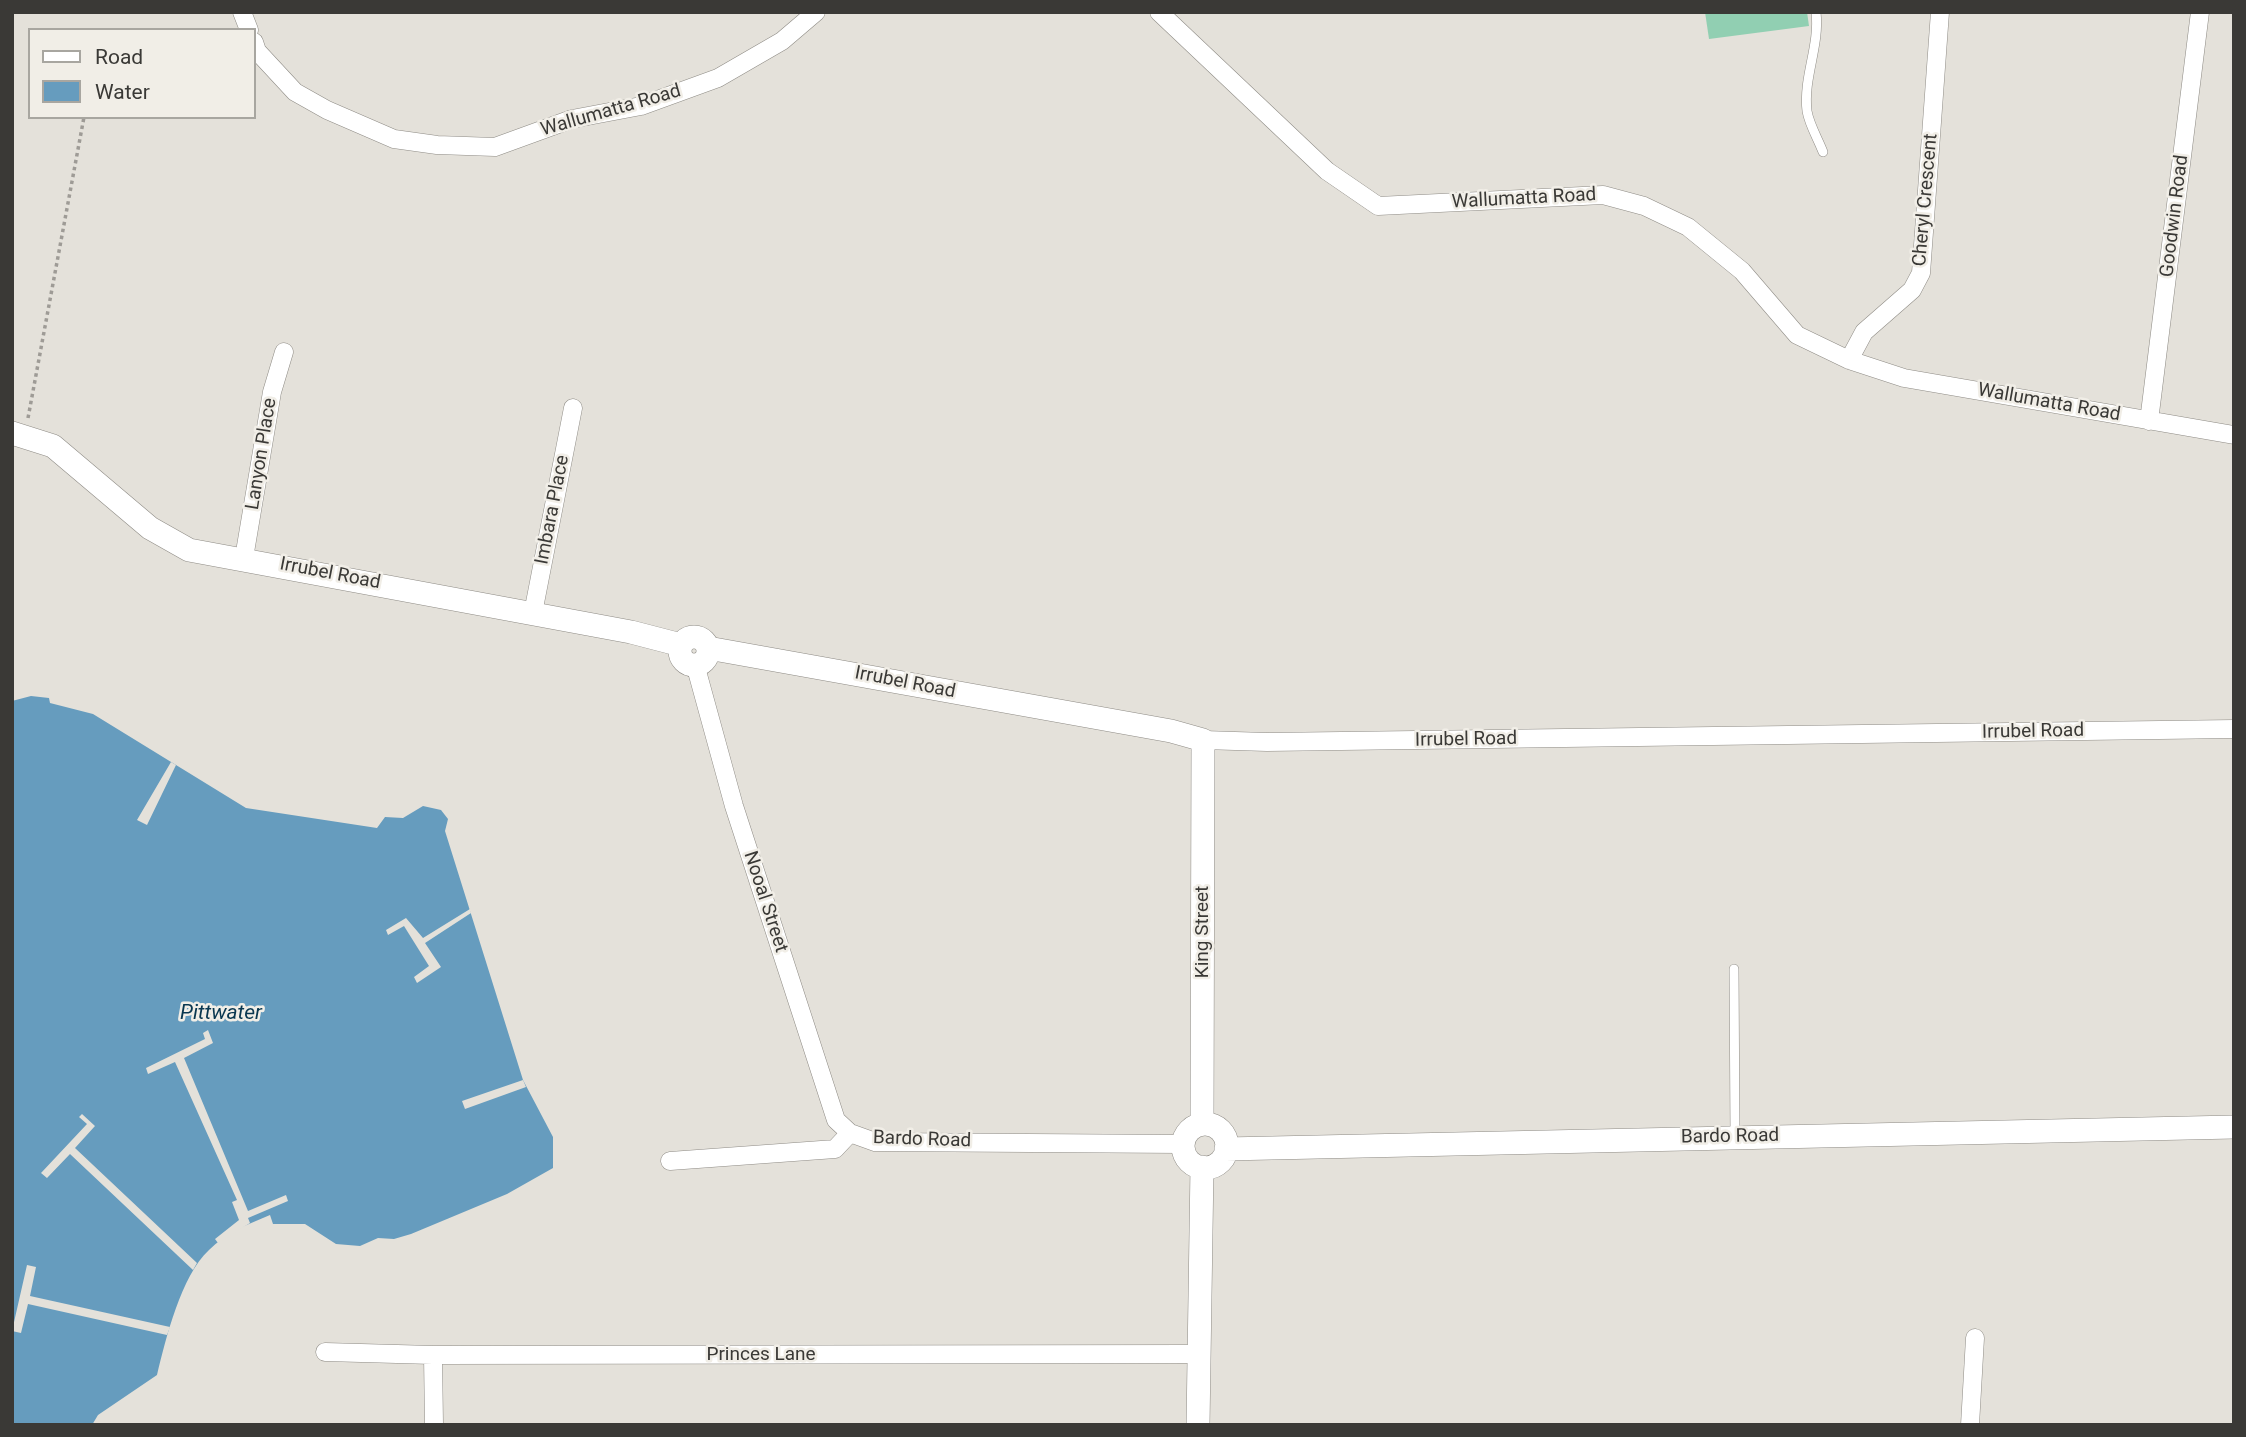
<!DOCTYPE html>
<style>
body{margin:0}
#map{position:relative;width:2246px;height:1437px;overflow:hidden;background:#e4e1da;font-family:Roboto,sans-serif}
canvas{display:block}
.frame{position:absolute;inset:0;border:14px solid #3a3936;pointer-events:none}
.legend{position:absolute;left:28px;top:28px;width:228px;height:91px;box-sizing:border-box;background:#f1eee7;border:2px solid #a8a6a0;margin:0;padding:9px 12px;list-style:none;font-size:21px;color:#3a3936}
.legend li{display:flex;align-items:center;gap:14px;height:35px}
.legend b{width:35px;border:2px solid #a8a6a0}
</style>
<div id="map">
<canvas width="2246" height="1437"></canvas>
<div class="frame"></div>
<ul class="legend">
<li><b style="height:9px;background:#fff"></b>Road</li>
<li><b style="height:19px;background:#669cbe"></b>Water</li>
</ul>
</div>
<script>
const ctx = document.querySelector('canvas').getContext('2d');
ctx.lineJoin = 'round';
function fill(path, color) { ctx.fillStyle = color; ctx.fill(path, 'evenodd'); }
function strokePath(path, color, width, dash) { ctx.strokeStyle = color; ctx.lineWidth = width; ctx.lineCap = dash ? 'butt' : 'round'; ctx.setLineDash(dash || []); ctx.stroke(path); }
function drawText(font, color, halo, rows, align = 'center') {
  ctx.font = font + ' Roboto,sans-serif'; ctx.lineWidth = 5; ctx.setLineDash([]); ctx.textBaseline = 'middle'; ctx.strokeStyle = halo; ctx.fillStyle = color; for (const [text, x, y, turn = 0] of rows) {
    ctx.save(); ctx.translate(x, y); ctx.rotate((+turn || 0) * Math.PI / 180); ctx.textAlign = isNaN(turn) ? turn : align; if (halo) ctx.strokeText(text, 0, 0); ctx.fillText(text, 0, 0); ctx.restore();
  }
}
const green = new Path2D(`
 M1705,12H1807L1809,26L1709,39Z`);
const water = new Path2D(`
 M31,696L49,698L50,703L93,714L246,808L377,828L385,817L403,818L423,806L441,810L448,819L445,831L523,1080L553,1137V1168L507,1194L411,1234L394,1239L378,1238L360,1246L336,1244L305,1224H273L270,1215C248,1224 226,1233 209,1250C181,1276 166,1338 157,1375L98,1415L92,1425H12V701Z`);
const pier = new Path2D(`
 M171,762L176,765L147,825L137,820Z
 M470,909L471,913L425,943L441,967L417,983L414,977L429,966L404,926L388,935L386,930L406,918L423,938Z
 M208,1030L213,1043L184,1058L248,1211L286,1195L288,1201L248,1218L250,1223L218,1243L215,1239L239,1220L232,1202L237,1200L175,1062L148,1074L146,1068L205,1039L203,1033Z
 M523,1080L526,1087L465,1109L462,1101Z
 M82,1114L95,1126L75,1148L197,1263L193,1270L70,1154L47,1178L41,1173L87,1124L79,1117Z
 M27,1265L36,1267L30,1296L170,1327L167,1335L28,1304L21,1333L12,1331Z`);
const path = new Path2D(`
 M28,418L84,117`);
const service = new Path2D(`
 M1816,12C1820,46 1803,77 1807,111C1809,124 1818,139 1823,152
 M1734,969L1735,1135`);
const minor = new Path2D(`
 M242,12L249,30
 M1159,12L1327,171L1378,206L1603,195L1644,206L1688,227L1742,271L1797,335L1849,360L1904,378L2234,435
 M254,42L257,51L295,92L327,110L394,139L437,145L495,147L572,119L641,106L718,78L782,41L816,12
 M1849,360L1864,332L1912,290L1921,273L1940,12
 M2149,421L2200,12
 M244,558L272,392L284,352
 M533,613L573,408
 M695,664L734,806L836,1120L850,1133L875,1142L1183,1144
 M1203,740L1267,742L2234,729
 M670,1161L835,1149L850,1133
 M325,1352L433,1355L1196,1354
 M433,1355L434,1425
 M1970,1425L1975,1338`);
const tertiary = new Path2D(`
 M12,433L53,446L150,528L189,550L631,632L681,645
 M680 651a14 14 0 1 1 28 0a14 14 0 1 1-28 0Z
 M708,648L1171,731L1203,740L1202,1124
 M1183 1146a22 22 0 1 1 44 0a22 22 0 1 1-44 0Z
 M1226,1149L2234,1127
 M1198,1425L1202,1167`);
const streetNames = [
 ["Wallumatta Road",611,111,-16],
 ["Wallumatta Road",1524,199,-3],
 ["Cheryl Crescent",1926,200,-85],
 ["Goodwin Road",2175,216,-83],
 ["Wallumatta Road",2049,403,10],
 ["Lanyon Place",262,454,-81],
 ["Imbara Place",553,510,-79],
 ["Irrubel Road",330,574,11],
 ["Irrubel Road",905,683,11],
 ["Irrubel Road",2033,732,-1],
 ["Irrubel Road",1466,740,-1],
 ["Nooal Street",765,902,72],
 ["King Street",1203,932,-90],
 ["Bardo Road",1730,1137,-1],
 ["Bardo Road",922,1140,2],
 ["Princes Lane",761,1355]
];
const waterNames = [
 ["Pittwater",221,1014]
];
fill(green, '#91cfb2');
fill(water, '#669cbe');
fill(pier, '#e4e1da');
strokePath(service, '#8e8b85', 10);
strokePath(minor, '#8e8b85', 19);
strokePath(tertiary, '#8e8b85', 24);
strokePath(path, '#9e9b96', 3.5, [3.5, 3.5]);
strokePath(service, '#fff', 9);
strokePath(minor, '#fff', 18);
strokePath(tertiary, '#fff', 23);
drawText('19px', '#3a3936', '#f1eee7', streetNames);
drawText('italic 21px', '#093750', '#f1eee7', waterNames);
</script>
